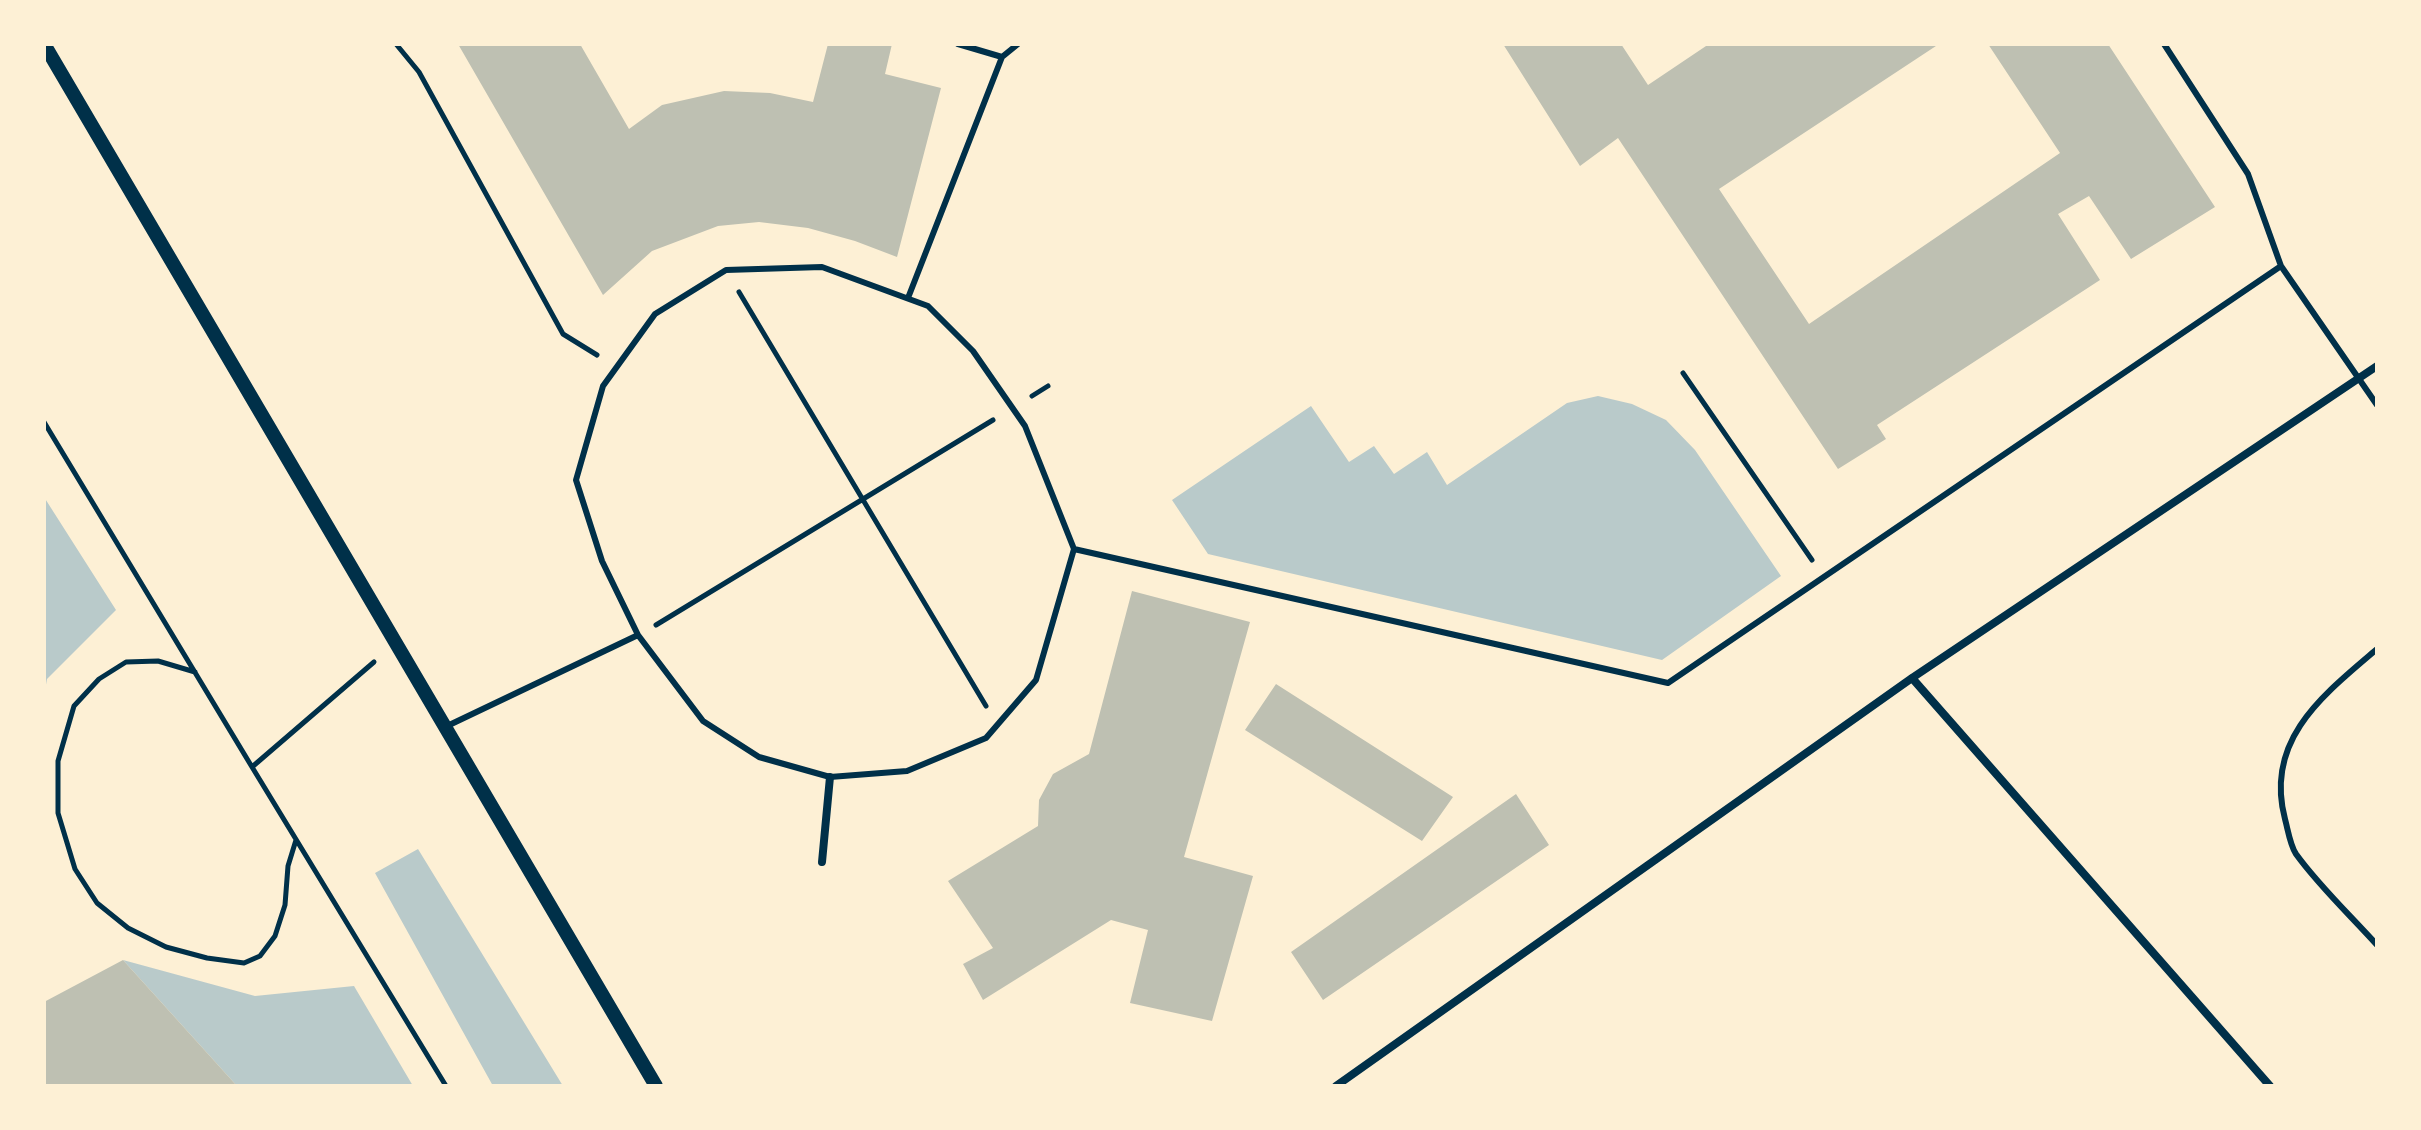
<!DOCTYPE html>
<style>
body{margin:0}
#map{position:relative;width:2421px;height:1130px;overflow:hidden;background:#fdf0d5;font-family:Barlow,sans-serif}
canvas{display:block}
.frame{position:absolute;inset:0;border:46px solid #fdf0d5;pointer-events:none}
</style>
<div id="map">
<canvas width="2421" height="1130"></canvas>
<div class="frame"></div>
</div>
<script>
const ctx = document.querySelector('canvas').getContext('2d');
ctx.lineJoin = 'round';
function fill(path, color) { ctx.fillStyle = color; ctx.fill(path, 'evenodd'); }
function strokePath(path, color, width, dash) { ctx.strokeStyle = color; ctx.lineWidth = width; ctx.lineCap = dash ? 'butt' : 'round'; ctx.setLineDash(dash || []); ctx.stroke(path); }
const green = new Path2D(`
 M1598,396L1632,404L1666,420L1695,450L1781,576L1662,660L1208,554L1172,500L1311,406L1349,462L1374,446L1394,474L1427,452L1447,485L1567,403Z
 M44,497L116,610L47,679L44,696Z
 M418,849L563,1086H493L375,873Z
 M123,960L255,996L354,986L413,1086H237Z`);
const building = new Path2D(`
 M458,44H580L629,129L662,105L724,91L770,93L813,102L828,44H892L885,74L941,88L897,257L855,241L808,228L759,222L718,226L652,251L603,295Z
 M1503,44H1621L1648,85L1709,44H1939L1719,189L1809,324L2060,153L1988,44H2108L2215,207L2131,259L2089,196L2058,214L2100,280L1877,425L1886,439L1838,469L1618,138L1580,166Z
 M1132,591L1250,622L1184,857L1253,876L1212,1021L1130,1003L1148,930L1111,920L983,1000L963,964L993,948L948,881L1038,826L1039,800L1053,774L1089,754Z
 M1276,684L1453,797L1422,841L1245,730Z
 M1516,794L1549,845L1323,1000L1291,952Z
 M123,960L237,1086H97L94,1084L91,1086H44V1002Z`);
const path = new Path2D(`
 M396,44L419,72L563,334L597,355
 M739,292L986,706
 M1683,373L1812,560
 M1032,396L1048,386
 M44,422L252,767
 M656,625L993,420
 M374,662L252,767L446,1086
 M195,672L158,661L126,662L99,679L74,706L58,761V813L75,869L97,903L128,928L166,947L207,958L244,963L260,956L275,936L285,905L288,866L296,840`);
const service = new Path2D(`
 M958,44L1002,57
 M2164,44L2248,174L2281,266L2377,405
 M822,267L928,306L973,351L1025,426L1074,549L1036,680L986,738L907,771L830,777L759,757L703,721L638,635L602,561L576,480L603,386L655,314L726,270Z
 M908,298L1002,57L1018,44
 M1074,549L1668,683L2281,266
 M2377,649C2323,695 2264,740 2285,819C2288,830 2290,845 2296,854C2319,886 2351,916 2377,945
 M445,727L638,635`);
const minor = new Path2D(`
 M1912,678L2270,1086
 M822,862L830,777
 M1336,1086L1912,678L2377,366`);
const tertiary = new Path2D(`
 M44,44L656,1086`);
fill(green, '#b9caca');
fill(building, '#bec0b2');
strokePath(path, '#003049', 5);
strokePath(service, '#003049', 6);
strokePath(minor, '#003049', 8);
strokePath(tertiary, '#003049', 14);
</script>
